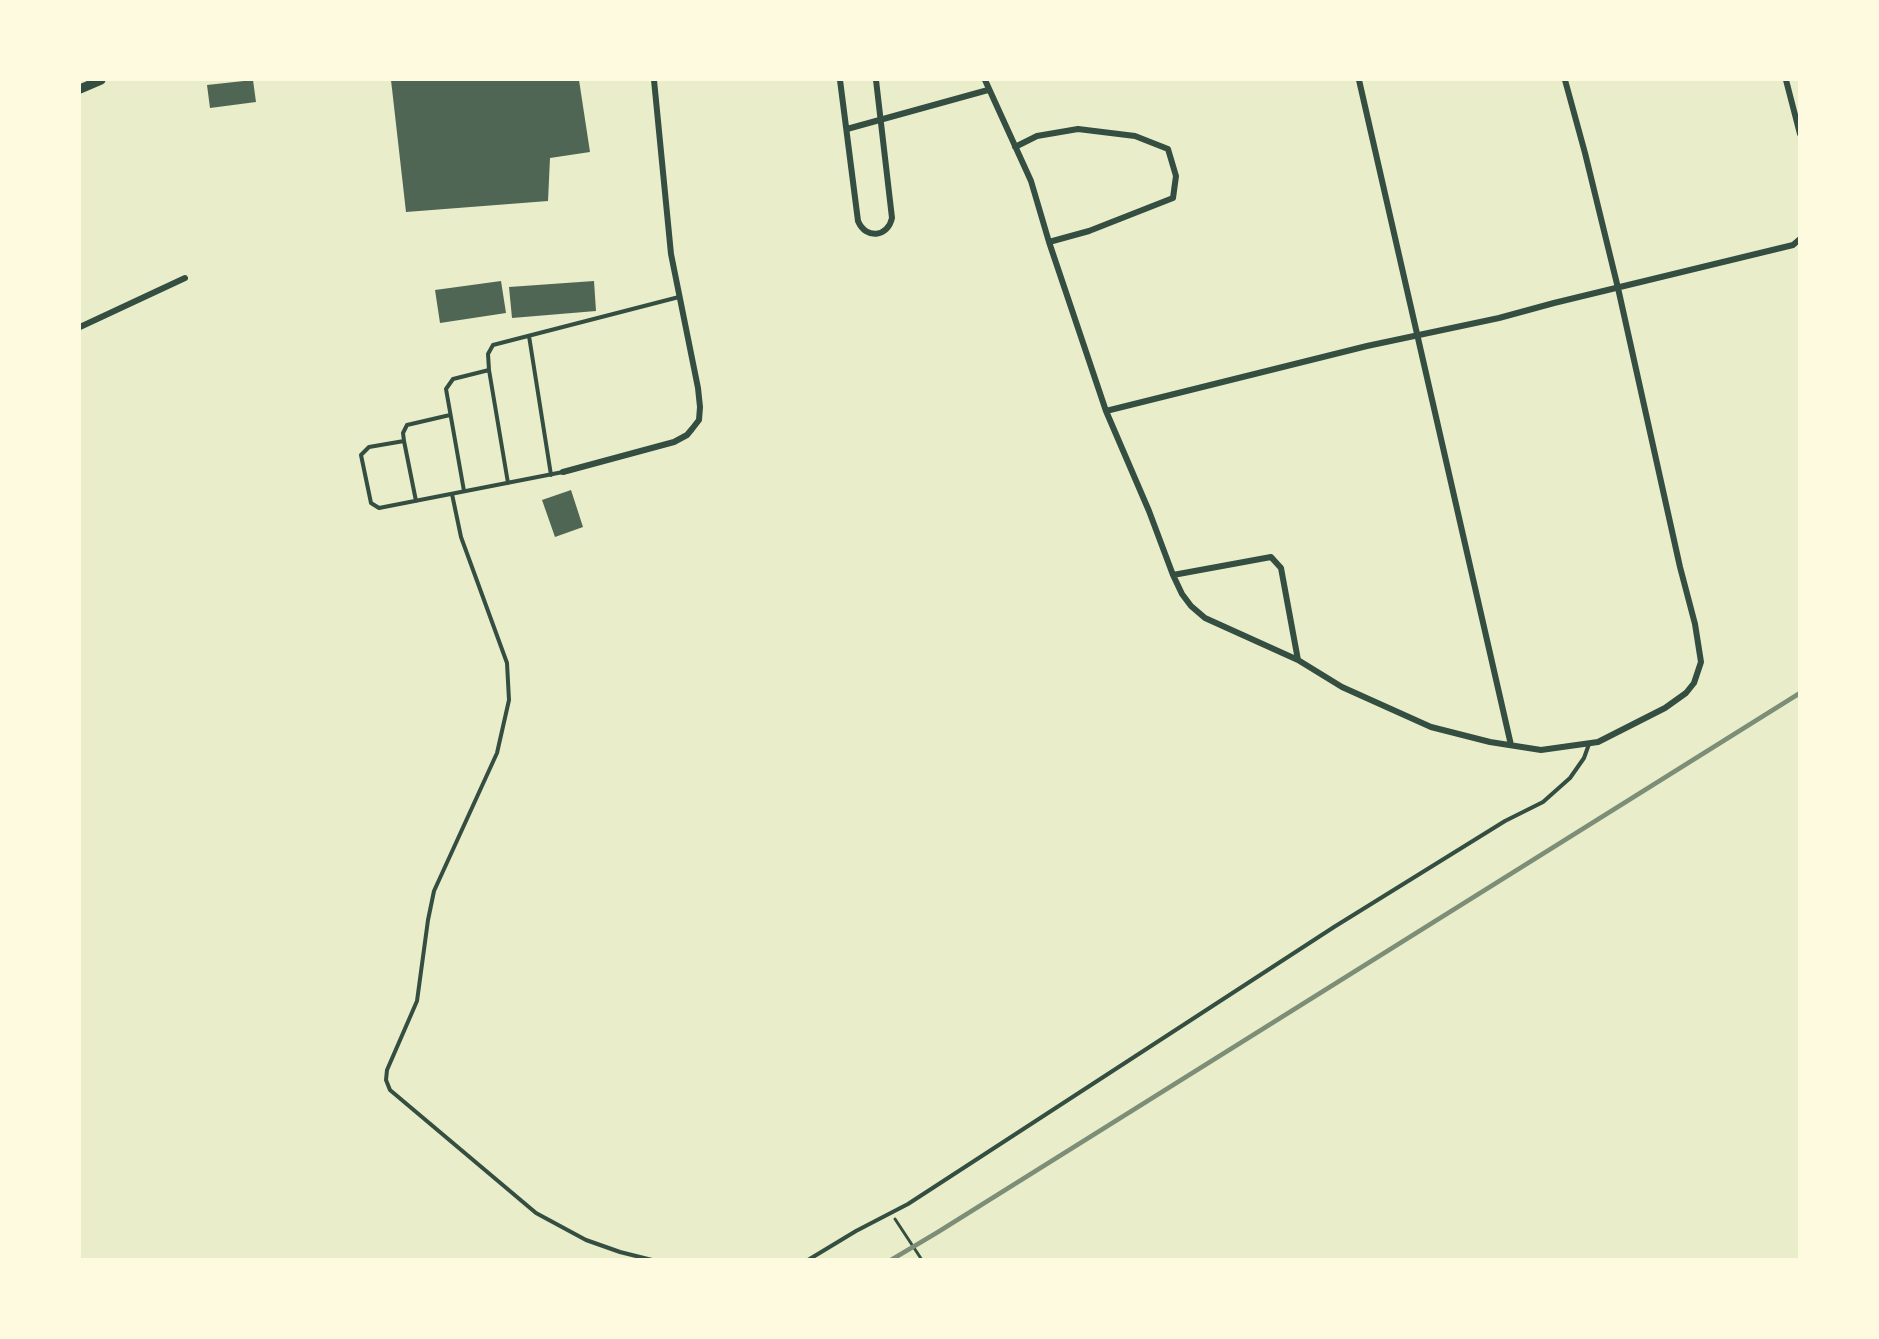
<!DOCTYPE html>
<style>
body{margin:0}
#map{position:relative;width:1879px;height:1339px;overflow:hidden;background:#e9edc9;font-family:Jost,sans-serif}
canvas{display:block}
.frame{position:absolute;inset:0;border:81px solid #fefae0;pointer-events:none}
</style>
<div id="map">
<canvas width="1879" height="1339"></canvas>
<div class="frame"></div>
</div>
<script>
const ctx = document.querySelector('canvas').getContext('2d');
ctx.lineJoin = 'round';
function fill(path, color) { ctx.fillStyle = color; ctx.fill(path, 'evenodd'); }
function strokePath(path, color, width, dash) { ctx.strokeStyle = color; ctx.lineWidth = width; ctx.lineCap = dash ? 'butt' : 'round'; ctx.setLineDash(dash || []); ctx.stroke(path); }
const building = new Path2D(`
 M253,80L256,102L210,108L207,85Z
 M391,80H579L590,152L550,158L548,201L406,212Z
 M501,281L506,313L440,323L435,290Z
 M594,281L596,311L512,318L509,287Z
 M571,490L583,527L555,537L542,500Z`);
const path = new Path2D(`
 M895,1219L922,1260`);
const service = new Path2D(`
 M529,336L551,475
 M489,370L508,483
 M450,415L407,425L403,433L404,441L369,447L361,455L371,503L379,508L563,472
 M404,441L416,501
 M464,491L446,389L453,379L489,370L488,354L493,345L679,297
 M452,494L461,537L507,663L509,700L497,753L434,891L428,920L417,1001L387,1070L386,1080L390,1090L536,1213L586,1240L620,1252L652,1260
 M808,1260L856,1231L908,1204L1334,927L1505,821L1543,802L1570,778L1584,758L1589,744`);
const minor = new Path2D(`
 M840,80L858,221C866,240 888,237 892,218L876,80
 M985,80L1031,181L1049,242L1106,411L1149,511L1173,575L1182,594L1191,606L1205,618L1298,660L1342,687L1431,727L1490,742L1541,750L1598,742L1665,708L1686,693L1694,683L1701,662L1695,624L1680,567L1618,288L1585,153L1565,80
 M1359,80L1511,745
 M1786,80L1800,134
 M847,129L988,90
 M1015,147L1037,136L1078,129L1135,136L1168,149L1176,176L1173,198L1089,231L1049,242
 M80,327L185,278
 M1106,411L1367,346L1499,318L1554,303L1793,245L1800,239
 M563,472L674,442L687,435L692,429L699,420L700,407L698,388L671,254L654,80
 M1173,575L1271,557L1281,568L1298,660`);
const tertiary = new Path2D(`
 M80,89L101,80`);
const rail = new Path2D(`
 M891,1260L938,1232L1800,693`);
fill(building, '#4f6655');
strokePath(path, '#344e41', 3);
strokePath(service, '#344e41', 4);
strokePath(minor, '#344e41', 6);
strokePath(tertiary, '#344e41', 9);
strokePath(rail, '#7c8e77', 4.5);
</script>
